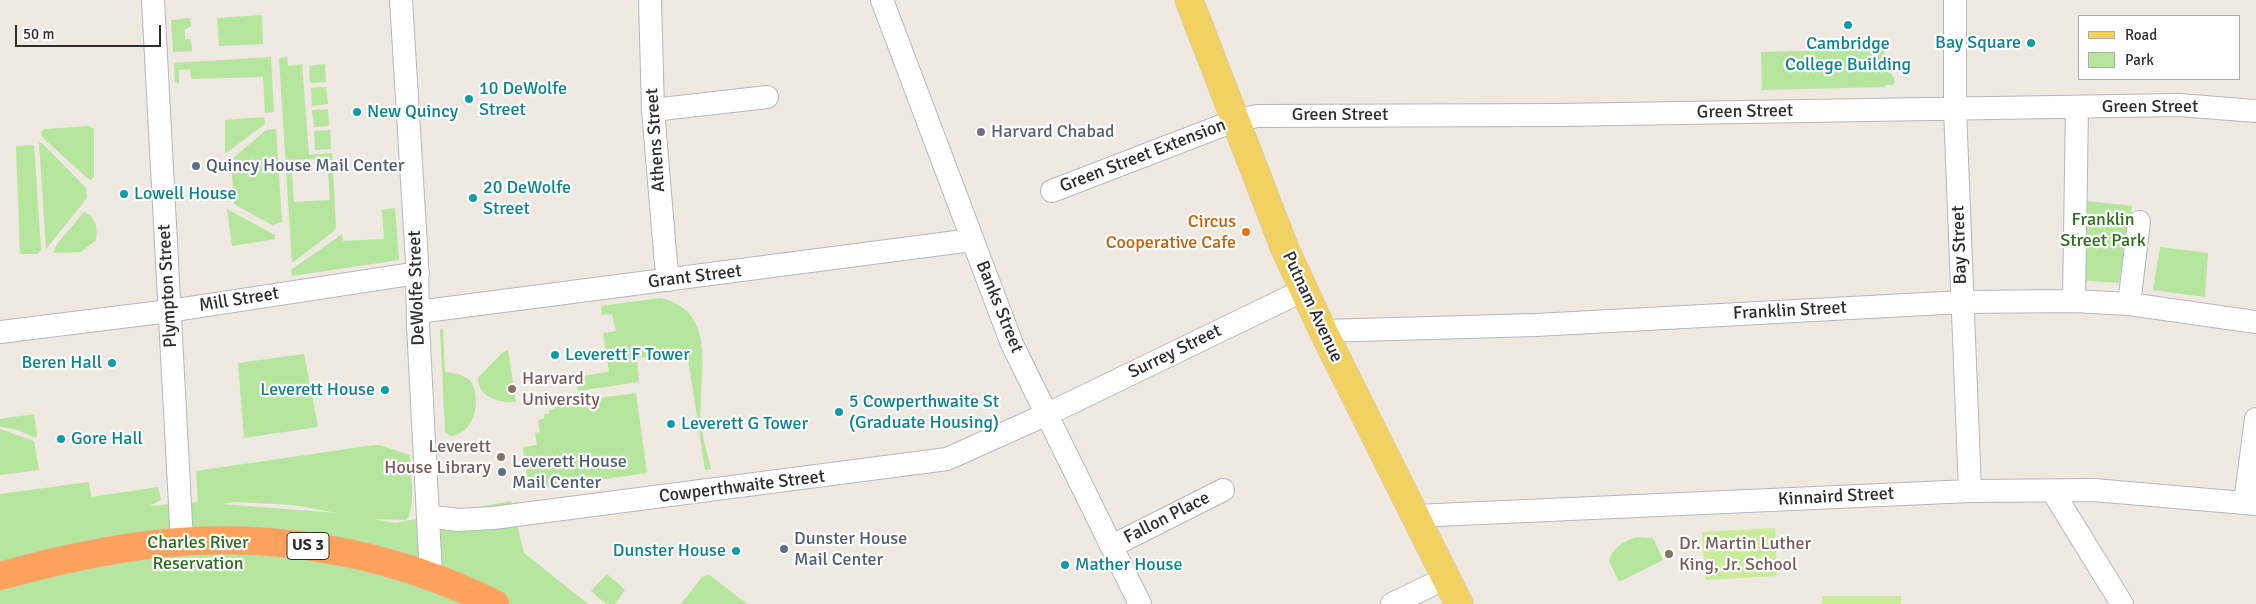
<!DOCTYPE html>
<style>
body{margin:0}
#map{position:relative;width:2256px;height:604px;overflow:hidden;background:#efe9e1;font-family:Signika,sans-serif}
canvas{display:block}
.legend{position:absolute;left:2078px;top:15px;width:162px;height:65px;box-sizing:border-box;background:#fff;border:1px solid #ababab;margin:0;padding:6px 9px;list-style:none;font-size:15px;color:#2e2e2e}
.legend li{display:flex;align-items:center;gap:10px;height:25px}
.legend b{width:25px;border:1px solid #ababab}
.scale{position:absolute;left:15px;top:25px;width:146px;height:22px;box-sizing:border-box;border:2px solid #2e2e2e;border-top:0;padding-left:6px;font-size:15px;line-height:18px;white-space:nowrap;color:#2e2e2e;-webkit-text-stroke:4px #fff;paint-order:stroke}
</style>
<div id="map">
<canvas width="2256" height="604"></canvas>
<ul class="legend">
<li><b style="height:6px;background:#f2d163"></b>Road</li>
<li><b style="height:14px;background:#b6e59e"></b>Park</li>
</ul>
<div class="scale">50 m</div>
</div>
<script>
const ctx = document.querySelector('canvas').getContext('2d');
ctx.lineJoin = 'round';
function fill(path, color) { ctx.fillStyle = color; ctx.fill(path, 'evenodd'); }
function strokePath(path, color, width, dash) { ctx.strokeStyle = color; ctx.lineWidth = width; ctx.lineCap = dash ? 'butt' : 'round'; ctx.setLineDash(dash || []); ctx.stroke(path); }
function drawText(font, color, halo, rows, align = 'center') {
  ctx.font = font + ' Signika,sans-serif'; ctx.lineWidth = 4.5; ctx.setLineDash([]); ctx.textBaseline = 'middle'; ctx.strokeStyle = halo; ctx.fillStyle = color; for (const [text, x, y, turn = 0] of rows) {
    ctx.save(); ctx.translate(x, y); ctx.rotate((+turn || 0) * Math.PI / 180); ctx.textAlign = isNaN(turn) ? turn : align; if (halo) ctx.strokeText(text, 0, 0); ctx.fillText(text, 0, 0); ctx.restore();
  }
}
const green = new Path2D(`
 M262,15L263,44L219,46L217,18Z
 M190,18L191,27L185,29V39H191L192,51L173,52L171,20Z
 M1884,49L1885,64L1894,78V85H1885V87L1762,90L1761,52Z
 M271,57L274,112L265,113L263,77L191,79L190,69L179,70V84L175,82L174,63Z
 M287,57L288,66L302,64L309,155L332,153L336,227L334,231L292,263L279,58ZM327,158L330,200L294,202L291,160Z
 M325,64L326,82L310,83L309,66Z
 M326,87L328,104L312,106L311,88Z
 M328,109L329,126L314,127L312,110Z
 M264,117L265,124L225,154V120Z
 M89,126L94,129V177L91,180L86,177L42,137L41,131L44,129Z
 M276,129L282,222L272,225L234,204L231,160L266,130Z
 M330,130L331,149L315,150L314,131Z
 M39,143H42L86,188L87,198L46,249Z
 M34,145L41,250L37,254H20L16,146Z
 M2079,200L2132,206L2119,283L2076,280Z
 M395,208L399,260L292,276L291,270L342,234L343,241L384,239L382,210Z
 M227,209L275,235V239L232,246Z
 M84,212C96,217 98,228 96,240L81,252L53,253L57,244Z
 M2160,247L2208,253L2205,297L2153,290Z
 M660,298C720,311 698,376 701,420C702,436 707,453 711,469L705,470L687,352L637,358L639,382L578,391L575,377L609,372L603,333L616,331L612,314L602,315L601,306Z
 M443,328L445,372L459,374L470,380C482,397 476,433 451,436L445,432L440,329Z
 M508,350L516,402C500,403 478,398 478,378L502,353Z
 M304,354L318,427L244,438L238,363Z
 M636,393L647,473L529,490L523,447L537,445L535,433L540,432L538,420L544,419V414H549V410L555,409V407L561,406V403Z
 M34,414L37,435L36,438L15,429L0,427V419Z
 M0,429L34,441L39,470L0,475Z
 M374,445H380L410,455C410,472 417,509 406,520L374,519L395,523L511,501L524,553L588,604H0V494L89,482L91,497L158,487L161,500L149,506L198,502L196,471ZM235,502L294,505L337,513L221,504Z
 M1637,537L1653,538L1663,560L1619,582L1609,561C1612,548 1625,540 1637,537Z
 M607,574L625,590L615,604H606L591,591Z
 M708,575L711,576L747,604H681L702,577Z`);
const pitch = new Path2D(`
 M1775,528L1777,576L1705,580L1702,532Z
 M1822,596H1901V604H1822Z`);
const minor = new Path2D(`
 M153,0L182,542
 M401,0L417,262L418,325L431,576
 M650,0L653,110L666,264L669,280
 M882,0L1012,344L1140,604
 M1955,0V109L1970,491
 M653,110L767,97
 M1052,191L1234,121L1257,116L1558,115L2179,105L2256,111
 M2074,301L2077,107
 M2129,304L2139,222
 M418,312L972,240
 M1323,331L1536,325L1962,302L2074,301L2129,304L2256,322
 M0,332L169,311L418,273
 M2053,492L2122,604
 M2245,502L2256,419
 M428,516L458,520L493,518L947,459L1054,411L1304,290
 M1415,516L1970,491L2094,490L2256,504
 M1112,546L1223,490
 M1392,604L1446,578`);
const major = new Path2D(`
 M1189,0L1285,249L1323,331L1459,604`);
const highway = new Path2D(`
 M0,576C51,562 103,550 156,544C272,531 390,552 495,604`);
const markers = [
 [1848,25,5,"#0f9aa8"],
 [2031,43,5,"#0f9aa8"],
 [469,99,5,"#0f9aa8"],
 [357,112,5,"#0f9aa8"],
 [981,132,5,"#6b7280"],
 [196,166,5,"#5c6f8a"],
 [124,194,5,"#0f9aa8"],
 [473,198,5,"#0f9aa8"],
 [1246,232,5,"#e8710a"],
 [555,355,5,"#0f9aa8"],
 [112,363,5,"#0f9aa8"],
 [512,389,5,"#8d6e63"],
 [385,390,5,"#0f9aa8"],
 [839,412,5,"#0f9aa8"],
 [671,424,5,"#0f9aa8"],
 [61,439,5,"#0f9aa8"],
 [501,457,5,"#8d6e63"],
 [502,472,5,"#5c6f8a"],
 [784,549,5,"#5c6f8a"],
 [736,551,5,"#0f9aa8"],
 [1669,554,5,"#8d6e63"],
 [1065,565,5,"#0f9aa8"]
];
const shields = [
 [308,546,42]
];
const shieldNames = [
 ["US 3",308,546]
];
const cultureNames = [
 ["Bay Square",2021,43,"right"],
 ["Cambridge",1848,44,"center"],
 ["College Building",1848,65,"center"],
 ["10 DeWolfe",479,89],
 ["Street",479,110],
 ["New Quincy",367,112],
 ["20 DeWolfe",483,188],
 ["Street",483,209],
 ["Lowell House",134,194],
 ["Leverett F Tower",565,355],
 ["Beren Hall",102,363,"right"],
 ["Leverett House",375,390,"right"],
 ["5 Cowperthwaite St",849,402],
 ["(Graduate Housing)",849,423],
 ["Leverett G Tower",681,424],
 ["Gore Hall",71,439],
 ["Dunster House",726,551,"right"],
 ["Mather House",1075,565]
];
const streetNames = [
 ["Green Street",2150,107],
 ["Green Street",1745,112,-1],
 ["Green Street",1340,115],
 ["Athens Street",656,140,-94],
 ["Green Street Extension",1143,156,-21],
 ["Bay Street",1960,245,-92],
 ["Grant Street",695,277,-7],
 ["Plympton Street",168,286,-93],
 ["DeWolfe Street",417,288,-92],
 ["Mill Street",239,300,-9],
 ["Banks Street",999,307,68],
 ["Putnam Avenue",1312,307,65],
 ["Franklin Street",1790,311,-3],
 ["Surrey Street",1175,352,-26],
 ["Cowperthwaite Street",742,487,-7],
 ["Kinnaird Street",1836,497,-3],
 ["Fallon Place",1167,518,-27]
];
const worshipNames = [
 ["Harvard Chabad",991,132]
];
const serviceNames = [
 ["Quincy House Mail Center",206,166],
 ["Leverett House",512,462],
 ["Mail Center",512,483],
 ["Dunster House",794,539],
 ["Mail Center",794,560]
];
const parkNames = [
 ["Franklin",2103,220],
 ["Street Park",2103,241],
 ["Charles River",198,543],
 ["Reservation",198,564]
];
const foodNames = [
 ["Circus",1236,222],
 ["Cooperative Cafe",1236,243]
];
const educationNames = [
 ["Harvard",522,379],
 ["University",522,400],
 ["Leverett",491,447,"right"],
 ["House Library",491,468,"right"],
 ["Dr. Martin Luther",1679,544],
 ["King, Jr. School",1679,565]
];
fill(green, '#b6e59e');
fill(pitch, '#c9ec9a');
strokePath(minor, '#b4b7c1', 24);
strokePath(major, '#c9c9c9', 29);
strokePath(highway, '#c9c9c9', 29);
strokePath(minor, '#fff', 22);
strokePath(major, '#f2d163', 28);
strokePath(highway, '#ffa35c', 28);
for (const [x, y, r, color] of markers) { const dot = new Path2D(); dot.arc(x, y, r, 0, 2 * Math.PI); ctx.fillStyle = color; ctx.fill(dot); strokePath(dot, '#fff', 2); }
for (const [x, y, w] of shields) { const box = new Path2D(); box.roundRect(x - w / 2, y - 13.5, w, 27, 4); ctx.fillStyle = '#fff'; ctx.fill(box); strokePath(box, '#2e2e2e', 1); }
drawText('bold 16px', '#2e2e2e', null, shieldNames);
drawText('18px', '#0d838f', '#fff', cultureNames, 'left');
drawText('18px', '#2e2e2e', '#fff', streetNames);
drawText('18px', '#5b616d', '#fff', worshipNames, 'left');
drawText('18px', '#4e5e75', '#fff', serviceNames, 'left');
drawText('18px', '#2c6e1b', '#fff', parkNames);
drawText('18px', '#c56008', '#fff', foodNames, 'right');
drawText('18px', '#785e54', '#fff', educationNames, 'left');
</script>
